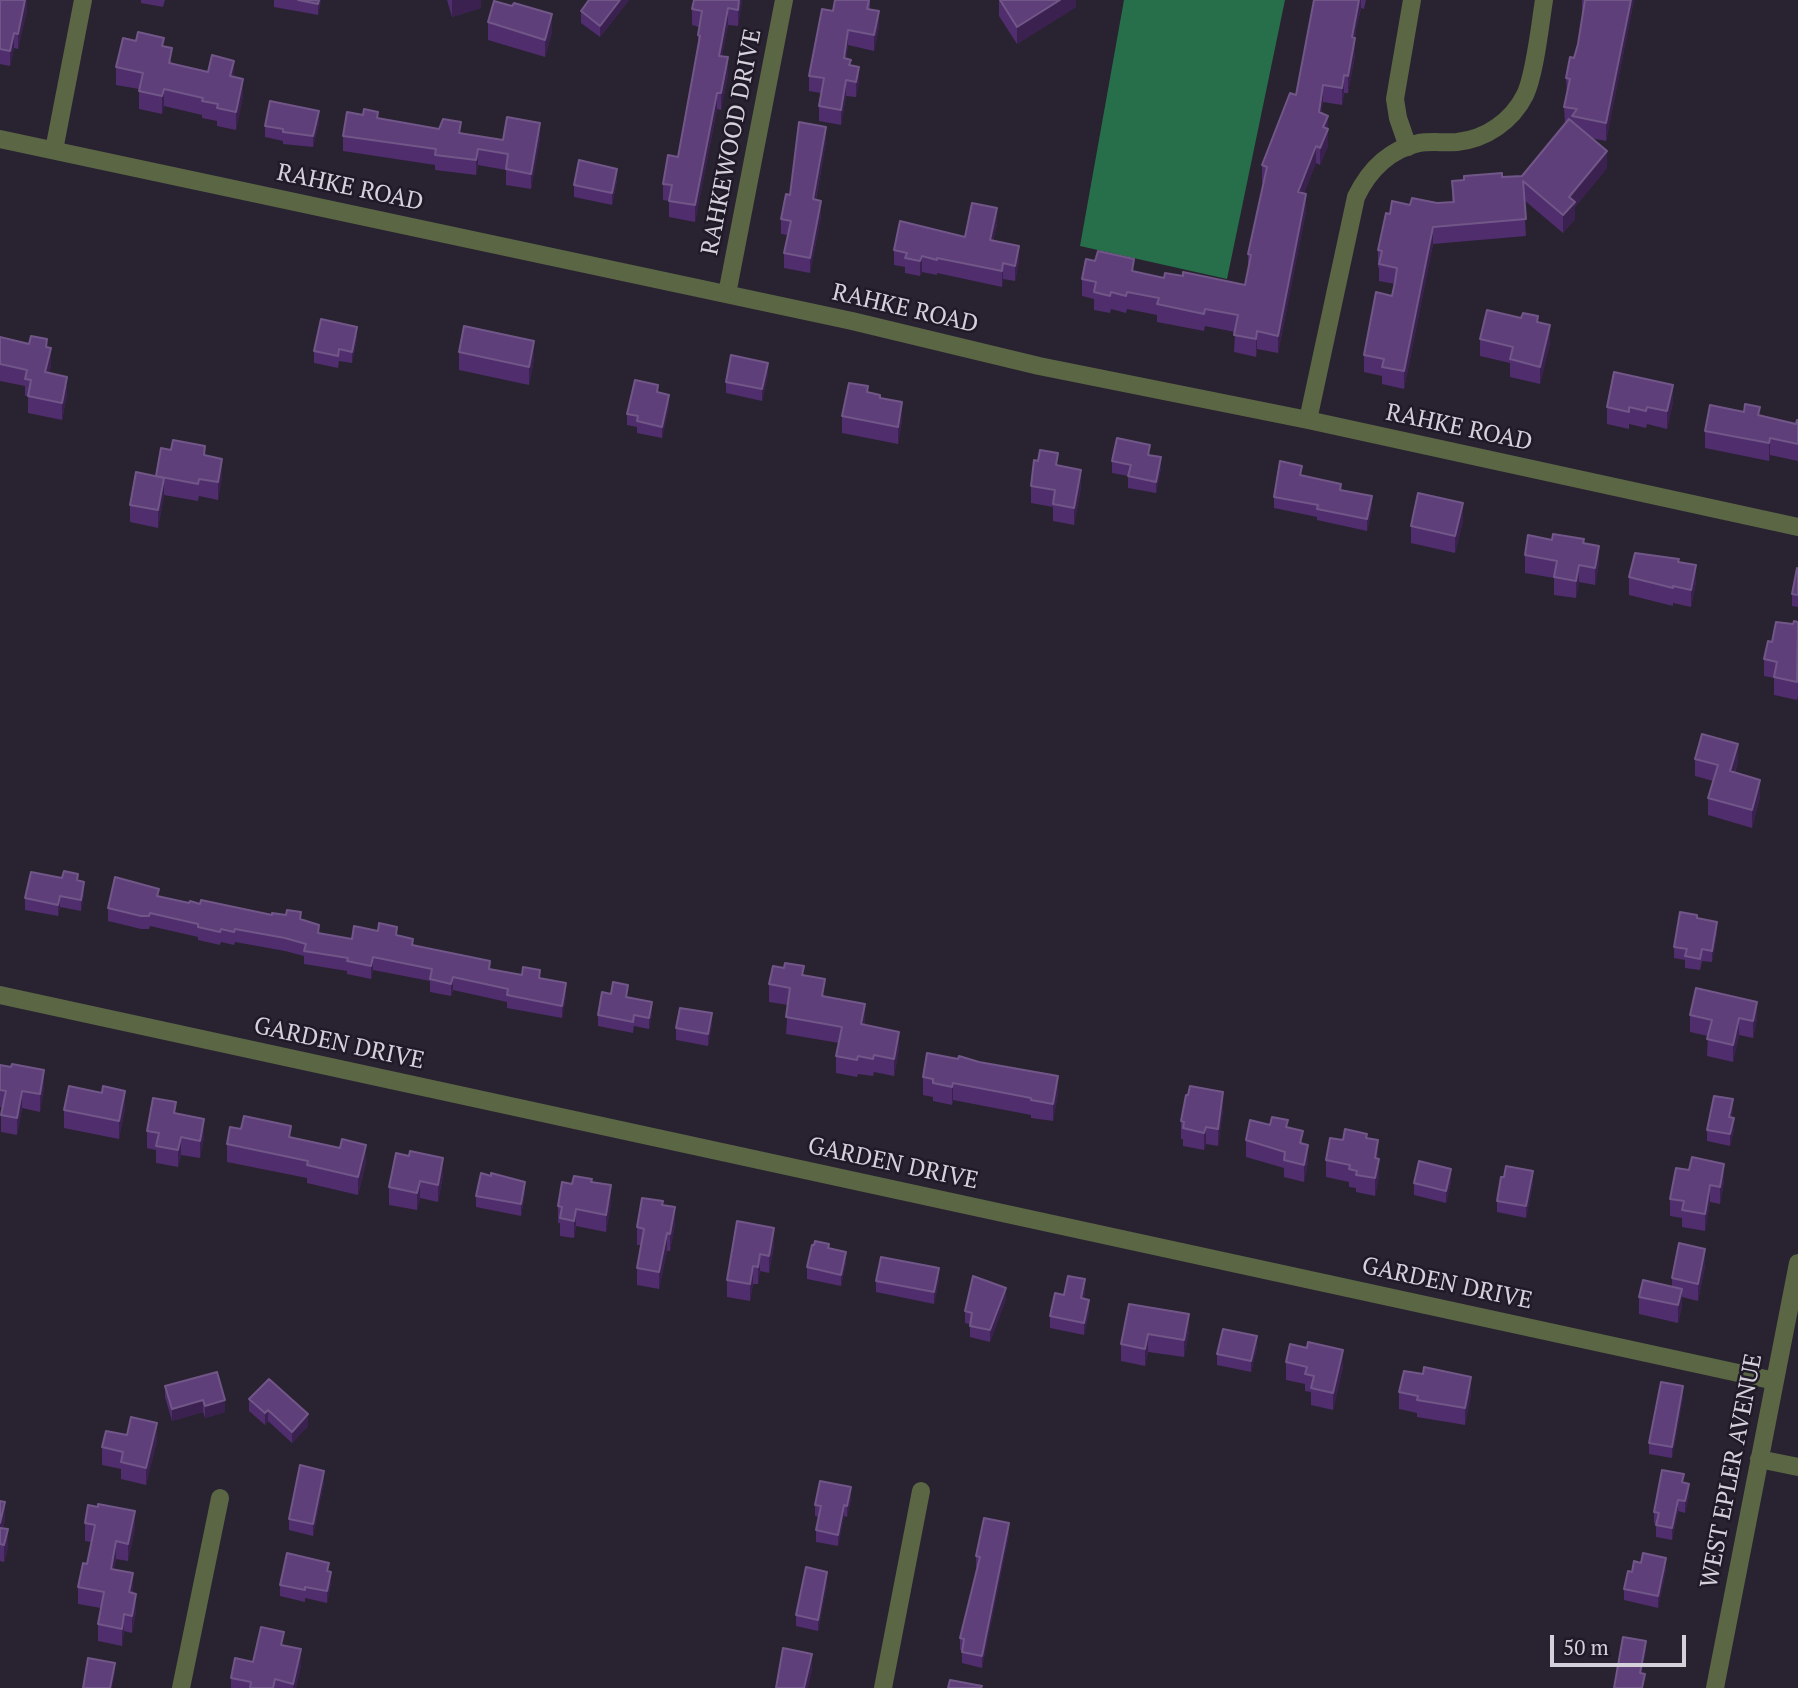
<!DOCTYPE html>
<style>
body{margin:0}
#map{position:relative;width:1798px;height:1688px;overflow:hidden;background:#292231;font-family:"PT Serif",serif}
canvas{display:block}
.scale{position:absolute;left:1550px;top:1635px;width:136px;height:32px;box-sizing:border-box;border:4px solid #d5d1db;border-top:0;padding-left:9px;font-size:21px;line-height:24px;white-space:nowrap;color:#d5d1db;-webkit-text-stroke:5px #201927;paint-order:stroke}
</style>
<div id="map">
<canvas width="1798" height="1688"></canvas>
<div class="scale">50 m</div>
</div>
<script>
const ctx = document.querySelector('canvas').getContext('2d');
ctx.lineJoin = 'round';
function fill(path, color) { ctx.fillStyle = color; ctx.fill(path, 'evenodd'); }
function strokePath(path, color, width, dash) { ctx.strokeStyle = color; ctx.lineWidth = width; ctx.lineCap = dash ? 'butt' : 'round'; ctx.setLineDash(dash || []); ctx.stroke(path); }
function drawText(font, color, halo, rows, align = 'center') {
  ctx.font = font + ' "PT Serif",serif'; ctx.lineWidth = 5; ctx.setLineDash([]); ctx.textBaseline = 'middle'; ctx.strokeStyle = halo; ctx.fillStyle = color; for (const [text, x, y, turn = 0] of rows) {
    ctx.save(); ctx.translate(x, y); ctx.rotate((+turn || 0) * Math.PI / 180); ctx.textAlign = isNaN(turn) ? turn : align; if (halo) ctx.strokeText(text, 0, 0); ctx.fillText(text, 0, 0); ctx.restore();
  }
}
const forest = new Path2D(`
 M1124,0H1285L1227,279L1080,246Z`);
const minor = new Path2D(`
 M0,139L852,321L1039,366L1308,420L1798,527
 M1408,147L1398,118L1395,99L1412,0
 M54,150L83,0
 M727,294L784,0
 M1308,420L1356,197C1369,170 1388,150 1419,143C1432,141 1444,143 1457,142C1486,139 1512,121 1525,95C1535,74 1540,25 1544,0
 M0,995L1775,1381
 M1759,1459L1798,1467
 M181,1688L220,1498
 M883,1688L921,1491
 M1715,1688L1798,1263`);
const wall = new Path2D(`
 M0,0H27V10L18,49L14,48L10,66L0,64Z
 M141,0H165L163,7L141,3Z
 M274,0H321L318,15L274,7Z
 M447,0H481V8L452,17Z
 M589,0H629L600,37L581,23V11Z
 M742,0L738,26L728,25L722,56L728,74L721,110L717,109L695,222L669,217V201L663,200V184L678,157L698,50V35L699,27L692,25V9Z
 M870,0V9L879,26L874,51L848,45L846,59L851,65L859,82L856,97L846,96L841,125L819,121V106L821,93L809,91V76L833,11Z
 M999,0H1076V7L1017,44L999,16Z
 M1314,0H1366L1364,9L1361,8L1356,29L1355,38V55L1348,93H1344L1342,105L1323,102L1321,113L1328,116V146L1320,165L1316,163L1304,193L1306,211L1278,353L1257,349L1256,357L1234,352L1235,332L1205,326L1204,331L1157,322V315L1127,309L1126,313L1111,309L1110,313L1094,310V299L1082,296V279L1134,272L1164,278L1183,276L1245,285L1248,269V254L1263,183L1262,182V165L1296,95Z
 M1582,0H1634L1606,141L1591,138L1607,168L1575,207V219L1563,233L1524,200L1526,236L1433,244L1404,389L1382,384V376L1364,372V355L1392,296L1395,284L1379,281V268L1378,267V250L1390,214L1410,205L1452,202V181L1522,176L1565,124L1564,107L1567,95L1566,78L1574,58L1578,44L1583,15H1582Z
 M488,22L552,32L545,57L488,40Z
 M164,47L172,63L234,77L243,96L236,130L217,126V121L202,118V115L164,106L162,114L139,109V89L116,85V67Z
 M378,118L503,140L540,138L531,189L506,185V170L478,165L476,175L435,170V165L343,151V136Z
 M319,123L313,147L283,144V141L265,137V126Z
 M826,141L816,200L821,216L810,273L784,268V253L788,235L781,234V219L790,195Z
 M617,181L612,205L574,197V185Z
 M997,224L993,241L1019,261L1015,281L1003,279L1002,287L937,273V275L922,272L920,276L905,273V267L894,265V250L965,237Z
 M1538,322L1550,343L1540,384L1510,377V363L1480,356V339Z
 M0,337L47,347L51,365L49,373L67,394L62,420L28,413V396H25V386L0,381Z
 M357,338L352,363L339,361L338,368L314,363V351Z
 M459,352L534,359L529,385L459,370Z
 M768,374L762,401L726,393V382Z
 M658,392L669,406L662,438L637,433V427L627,425V414Z
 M868,392L880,398L902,420L898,444L842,433V416Z
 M1673,402L1667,429L1647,424L1646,428L1629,424V429L1607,424V407Z
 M1760,416L1796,424L1798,420V461L1770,455L1769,461L1705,448V431Z
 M1150,455L1161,469L1156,493L1128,488V476L1112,473V461Z
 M205,456L222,476L218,500L199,496L198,501L164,495L158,528L130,522V505L156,476Z
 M1058,466L1081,487L1074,525L1053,521V507L1031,503V486Z
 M1302,476L1341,490L1372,508L1367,531L1317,520V517L1274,508V497Z
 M1463,521L1455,553L1411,543V526Z
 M1552,540L1584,543L1599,563L1595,585L1579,582L1576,598L1554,595V578L1525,573V555Z
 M1679,562L1696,582L1691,607L1673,603V606L1629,595V577Z
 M1798,569V607L1792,606V594Z
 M1798,622V697L1797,700L1774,695V678L1764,676V659L1772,642L1793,624Z
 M1695,759L1738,761L1735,773L1760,797L1752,828L1708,815V798L1713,781L1695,776Z
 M78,881L84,894L81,911L60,907L58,916L25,910V898Z
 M159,897L189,903L200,904L301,919L319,933L352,939L397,935L413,945L490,969L540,978L566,996L562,1018L507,1008V1002L453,990L451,996L430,992V981L373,970L371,979L347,974V971L304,964V956L285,951L235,942L234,945L221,942L220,945L198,940V937L150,926L149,929H141L108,921V908Z
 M1697,918L1717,933L1712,962L1702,961L1700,970L1685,968V960L1674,958V947Z
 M804,975L825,996L865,1021V1025L899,1049L894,1076L874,1072L873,1076L858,1074L857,1077L836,1073V1056L839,1043L786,1034L788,1005L769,1002V984Z
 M628,997L652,1014L649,1029L634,1026L633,1033L598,1026V1015Z
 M1690,1015L1757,1019L1753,1038L1739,1035L1733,1062L1707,1056L1708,1036L1690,1032Z
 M712,1025L708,1046L676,1040V1028Z
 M0,1065L44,1087L40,1112L22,1108L17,1135L1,1132V1115L3,1108L0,1107Z
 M923,1077L1058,1093L1053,1121L1031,1118V1115L953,1100L952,1105L933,1101V1097L923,1095Z
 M125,1108L119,1139L64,1128V1110Z
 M1223,1110L1218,1146L1206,1144L1204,1150L1183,1146V1139H1181V1121Z
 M1733,1111L1731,1117L1734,1129L1730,1146L1707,1141V1130Z
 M176,1113L204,1136L200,1158L181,1155L178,1167L156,1163V1150L147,1148V1131Z
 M1270,1125L1288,1128L1303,1143L1308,1162L1304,1182L1284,1177V1168L1246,1157V1140Z
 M291,1137L366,1162L358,1195L307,1183V1178L227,1162V1144Z
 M1367,1138L1378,1159L1379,1176L1375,1196L1356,1192V1188L1349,1187V1182L1326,1177V1160L1343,1140Z
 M443,1175L438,1202L420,1198L417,1210L389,1205V1187Z
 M1451,1181L1446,1203L1414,1195V1183Z
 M1724,1181L1720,1204L1710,1202L1705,1231L1682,1227V1218L1670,1216V1199Z
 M592,1182L611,1203L606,1232L576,1226L574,1238L560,1236V1223H558V1206L572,1184Z
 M1533,1183L1526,1218L1497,1212V1201Z
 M525,1193L521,1216L476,1207V1196Z
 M663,1205L675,1224L670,1251H667L659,1289L637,1285V1268L641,1245H637V1227Z
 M737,1221L774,1246L769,1273L760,1271L758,1284H753L750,1301L727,1297V1280Z
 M829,1248L846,1263L841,1286L807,1279V1267Z
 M1705,1266L1698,1301L1682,1297V1306L1678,1323L1639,1314V1297L1672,1286V1278Z
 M939,1280L934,1304L876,1292V1281Z
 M1085,1291L1084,1299L1089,1312L1084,1335L1050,1328V1316L1064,1295Z
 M1006,1299L990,1342L970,1337V1324L965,1323V1311Z
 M1129,1304L1189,1331L1184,1357L1148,1352L1145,1366L1121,1361V1344Z
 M1257,1347L1251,1372L1217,1365V1354Z
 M1286,1362L1343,1367L1333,1410L1311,1405V1392L1305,1391V1384L1286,1380Z
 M165,1386L225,1412L205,1418L203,1412L172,1421L165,1397Z
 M1399,1392L1471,1394L1465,1425L1417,1417V1413L1399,1409Z
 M1683,1398L1672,1458L1649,1454V1443Z
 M249,1399L308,1426L292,1443L268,1421L265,1425L249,1411Z
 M127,1435L157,1440L146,1485L121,1479V1469L102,1465V1447Z
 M324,1482L313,1536L289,1530V1519Z
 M1684,1483L1689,1495L1685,1513L1678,1511L1672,1540L1656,1537V1524L1654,1523V1512Z
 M851,1499L847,1517L844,1516L838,1546L816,1542V1530L819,1517L815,1516V1505Z
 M0,1501L5,1519L3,1528L8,1547L4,1562L0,1561Z
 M85,1523L135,1528L128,1561L116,1559L114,1569L133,1590L136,1611L132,1633L124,1631L122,1646L98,1641V1624L101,1608L78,1604V1587L87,1564L91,1542L85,1541Z
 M1009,1534L982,1668L962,1663V1650H960V1638L978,1568L976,1567V1556Z
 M1666,1570L1658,1608L1624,1600V1589L1632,1572Z
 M329,1571L331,1583L327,1603L305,1598V1602L280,1596V1585Z
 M827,1584L818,1631L796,1626V1615Z
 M284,1646L301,1665L296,1688H231V1678L253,1662Z`);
const shadedWall = new Path2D(`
 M25,0H27V10L18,49V34Z
 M319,0H321L318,15V4Z
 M452,0H481V8L452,17Z
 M620,0H629L600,37V26Z
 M739,0H742V1L738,26V10Z
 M1060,0H1076V7L1017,44V27Z
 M1359,0H1361V8L1356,29L1352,52L1355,38V55L1348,93V76L1352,37Z
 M1631,0H1634L1606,141V123Z
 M728,8V25L719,72V56Z
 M879,11V26L874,51V35Z
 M552,14V32L545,57V40Z
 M848,30V45L844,74V58Z
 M14,33V48L10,66V51Z
 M728,57V74L721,110V93Z
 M234,61V78L230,76Z
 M859,67V82L856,97V82Z
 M1344,75V93L1342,105V88Z
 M243,79V96L236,130V112Z
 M846,80V96L841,125V110Z
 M1323,85V102L1319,130V112Z
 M164,89V106L162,114V96Z
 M717,93V109L695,222V205Z
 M319,111V123L313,147V136Z
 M1328,116V146L1320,165V148L1323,127Z
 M540,123V138L531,189V174Z
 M826,127V141L813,214V199Z
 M1316,146V163L1298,209V192Z
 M478,149V165L476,175V160Z
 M1607,151V168L1575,207V219L1563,233V215L1569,197Z
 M617,169V181L612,205V193Z
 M1306,194V211L1278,353V336Z
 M821,201V216L810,273V258Z
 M997,208V224L990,255V240Z
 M1433,227V244L1404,389V371Z
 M1019,246V261L1015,281V266Z
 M922,256V272L920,276V261Z
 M1003,263V279L1002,287V271Z
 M1550,325V343L1540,384V367Z
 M357,327V338L352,363V352Z
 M1257,331V349L1256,357V339Z
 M534,341V359L529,385V367Z
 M51,348V365L45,390V372Z
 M768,363V374L762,401V389Z
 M67,377V394L62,420V403Z
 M1673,385V402L1667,429V411Z
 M669,395V406L662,438V427Z
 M902,402V420L898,444V427Z
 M1770,438V455L1769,461V443Z
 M1161,457V469L1156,493V482Z
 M222,459V476L218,500V482Z
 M1081,470V487L1074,525V508Z
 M164,478V495L158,528V510Z
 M1372,496V508L1367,531V519Z
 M1463,503V521L1455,553V536Z
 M1599,546V563L1595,585V568Z
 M1579,565V582L1576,598V581Z
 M1696,565V582L1691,607V590Z
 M1738,744V761L1730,789V771Z
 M1760,780V797L1752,828V810Z
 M84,882V894L81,911V900Z
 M60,896V907L58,916V905Z
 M1717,922V933L1712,962V951Z
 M373,957V970L371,979V966Z
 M453,977V990L451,996V984Z
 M566,983V996L562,1018V1006Z
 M652,1002V1014L649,1029V1018Z
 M1757,1002V1019L1753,1038V1021Z
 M865,1004V1021L861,1042V1024Z
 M712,1013V1025L708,1046V1034Z
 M1739,1018V1035L1733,1062V1045Z
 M899,1032V1049L894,1076V1059Z
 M44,1070V1087L40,1112V1094Z
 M1058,1076V1093L1053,1121V1104Z
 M953,1083V1100L952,1105V1087Z
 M22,1091V1108L17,1135V1118Z
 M125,1091V1108L119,1139V1121Z
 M1223,1092V1110L1218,1146V1129Z
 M1733,1099V1111L1729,1128V1117Z
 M1734,1118V1129L1730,1146V1134Z
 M204,1119V1136L200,1158V1141Z
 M1206,1127V1144L1204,1150V1133Z
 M181,1137V1155L178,1167V1150Z
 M1378,1140V1158L1375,1175V1158Z
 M366,1145V1162L358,1195V1177Z
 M1308,1145V1162L1304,1182V1165Z
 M443,1158V1175L438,1202V1185Z
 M1379,1159V1176L1375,1196V1178Z
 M1724,1164V1181L1720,1204V1187Z
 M1451,1169V1181L1446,1203V1191Z
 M1533,1171V1183L1526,1218V1206Z
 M420,1181V1198L417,1210V1193Z
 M525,1182V1193L521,1216V1204Z
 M611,1185V1203L606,1232V1215Z
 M1710,1185V1202L1705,1231V1214Z
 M675,1207V1224L670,1251V1234Z
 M576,1209V1226L574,1238V1221Z
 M774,1228V1246L769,1273V1256Z
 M667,1233V1251L659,1289V1272Z
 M1705,1249V1266L1698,1301V1284Z
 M846,1252V1263L841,1286V1275Z
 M760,1254V1271L758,1284V1267Z
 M753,1266V1284L750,1301V1284Z
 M939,1268V1280L934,1304V1292Z
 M1085,1279V1291L1081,1310V1298Z
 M1006,1288V1299L990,1342V1330Z
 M1682,1289V1306L1678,1323V1305Z
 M1089,1300V1312L1084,1335V1323Z
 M1189,1314V1331L1184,1357V1340Z
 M1148,1334V1352L1145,1366V1349Z
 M1257,1336V1347L1251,1372V1361Z
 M1343,1350V1367L1333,1410V1393Z
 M1471,1377V1394L1465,1425V1408Z
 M1683,1386V1398L1672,1458V1447Z
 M203,1400V1412L172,1421V1409Z
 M225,1400V1412L205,1418V1406Z
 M268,1410V1421L265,1425V1413Z
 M308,1414V1426L292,1443V1432Z
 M157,1423V1440L146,1485V1468Z
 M324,1471V1482L313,1536V1524Z
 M1689,1484V1495L1685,1513V1501Z
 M851,1487V1499L847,1517V1506Z
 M1678,1500V1511L1672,1540V1528Z
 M5,1502V1519L0,1541V1523Z
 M844,1505V1516L838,1546V1535Z
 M135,1511V1528L128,1561V1544Z
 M1009,1523V1534L982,1668V1656Z
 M8,1529V1547L4,1562V1545Z
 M116,1541V1559L111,1586V1569Z
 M1666,1558V1570L1658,1608V1596Z
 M331,1572V1583L327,1603V1591Z
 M827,1572V1584L818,1631V1620Z
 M133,1573V1590L129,1609V1592Z
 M136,1594V1611L132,1633V1616Z
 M124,1614V1631L122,1646V1629Z
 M1646,1641V1652L1640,1684V1673Z
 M301,1649V1665L296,1688H293Z
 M812,1654V1671L808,1688H804Z
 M115,1663V1674L112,1688H110Z`);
const building = new Path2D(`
 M0,0H25L18,34L14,33L10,51L0,49Z
 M298,0H319L318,4Z
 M589,0H620L600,26L581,11Z
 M694,0H739L738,10L728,8L719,56L728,57L721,93H717L695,205L669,201L672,185L663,184L668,155L678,157L700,36L698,35L702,11L692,9Z
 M835,0H869L867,9L879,11L874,35L848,30L844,58L851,60L849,65L859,67L856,82L846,80L841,110L819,106L824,78L809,76L822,9L833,11Z
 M1000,0H1060L1017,27Z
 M1314,0H1359L1352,37L1355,38L1348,76L1344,75L1342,88L1323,85L1319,112L1328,116L1323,127L1328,129L1320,148L1316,146L1298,192L1306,194L1278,336L1257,331L1256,339L1234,335L1238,315L1205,309L1204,314L1157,304L1159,298L1127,292L1126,296L1111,292L1110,296L1094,292L1096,282L1082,279L1086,259L1095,261L1098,251L1134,259L1132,271L1164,278L1165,273L1183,276V272L1245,285L1251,255L1248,254L1267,167L1262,165L1290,93L1296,95Z
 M1585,0H1631L1606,123L1572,116L1577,109L1564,107L1570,79L1566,78L1570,57L1574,58L1578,44Z
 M494,1L512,6L514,3L552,14L545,40L488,22Z
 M138,32L164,38L162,46L172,48L169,63L208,72L212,55L234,61L230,76L243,79L236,112L217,108L218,104L202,101L203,98L164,89L162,96L139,91L143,73L116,67L123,38L136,41Z
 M270,101L319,111L313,136L283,132V129L265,126Z
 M364,109L378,112L377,118L439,129L443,119L461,122L459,133L503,140L507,117L540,123L531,174L506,169L508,154L478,149L476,160L435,155L436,149L343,136L347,112L363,115Z
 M1569,119L1607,151L1569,197L1575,202L1563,215L1523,181L1526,219L1433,227L1404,371L1382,367L1384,359L1364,355L1376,292L1392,296L1395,282L1397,268L1379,264L1382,251L1378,250L1386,213L1390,214L1392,201L1410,205L1412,198L1437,203L1454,202L1452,181L1464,180V176L1502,173V177L1522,176Z
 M799,122L826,127L813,199L821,201L810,258L784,253L791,221L781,219L786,194L790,195Z
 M579,160L617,169L612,193L574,185Z
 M972,203L997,208L990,240L1019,246L1015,266L1003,263L1002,271L937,258V260L922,256L920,261L905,258L907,253L894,250L900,221L965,237Z
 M1487,310L1521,318L1523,313L1538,316L1537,322L1550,325L1540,367L1510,359L1513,347L1480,339Z
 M321,319L357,327L352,352L339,349L338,356L314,351Z
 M464,326L534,341L529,367L459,352Z
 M31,336L47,339L46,347L51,348L45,372L67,377L62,403L28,396L31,380L25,379L27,370L0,364V337L29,344Z
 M731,355L768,363L762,389L726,382Z
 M1614,372L1673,385L1667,411L1647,407L1646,411L1629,407V412L1607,407Z
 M635,380L658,385L657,392L669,395L662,427L637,421L638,416L627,414Z
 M849,383L868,386L867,392L880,395V398L902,402L898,427L842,416Z
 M1745,404L1760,407L1758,415L1796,424L1797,420H1798V444L1770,438L1769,443L1705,431L1710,405L1744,412Z
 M1117,438L1150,445L1148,455L1161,457L1156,482L1128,476L1131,465L1112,461Z
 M173,440L205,446L204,455L222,459L218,482L199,479L198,484L156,476L161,448L171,450Z
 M1040,450L1058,453L1056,465L1081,470L1074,508L1053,504L1055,490L1031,486L1034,460L1038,461Z
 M1280,461L1302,466L1300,475L1341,484L1340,490L1372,496L1367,519L1317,509L1318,505L1274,497Z
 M136,472L164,478L158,510L130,505Z
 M1418,493L1463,503L1455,536L1411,526Z
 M1553,534L1584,539L1583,543L1599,546L1595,568L1579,565L1576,581L1554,577L1557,561L1525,555L1528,535L1552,540Z
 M1635,553L1679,559L1678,562L1696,565L1691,590L1673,586V588L1629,577Z
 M1797,568L1798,569V595L1792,594Z
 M1794,621L1798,622L1797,682L1774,677L1777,662L1764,659L1768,641L1772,642L1776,622L1793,624Z
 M1702,734L1738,744L1730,771L1760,780L1752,810L1708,798L1718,765L1695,759Z
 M64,871L78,874L77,880L84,882L81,900L60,896L58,905L25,898L31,872L62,878Z
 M115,877L159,889L157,896L189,903L190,901L200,904L201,900L272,915V913L286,915L287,910L301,912L300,919L319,925L318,933L352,939L354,926L378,931L379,923L397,927L396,935L413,939L412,945L490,961L489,969L522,975L523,967L540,970L539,978L566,983L562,1006L507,995L508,989L453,977L451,984L430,979L432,969L373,957L371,966L347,961L348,958L304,951L306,944L285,938L235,929L234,932L221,929L220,932L198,927V924L150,913L149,916H141L108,908Z
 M1680,912L1697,915V918L1717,922L1712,951L1702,949L1700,959L1685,956L1687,949L1674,947Z
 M785,963L804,966L802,975L825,979L822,996L865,1004L861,1024L899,1032L894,1059L874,1055L873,1059L858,1056L857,1060L836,1056L842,1027L786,1017L790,988L769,984L773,966L784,968Z
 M613,982L628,985L626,997L652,1002L649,1018L634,1015L633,1022L598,1015L602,992L611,994Z
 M1696,988L1757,1002L1753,1021L1739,1018L1733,1045L1707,1039L1712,1020L1690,1015Z
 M680,1008L712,1013L708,1034L676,1028Z
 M927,1053L958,1059L959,1056L979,1062L1058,1076L1053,1104L1031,1100V1098L953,1083L952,1087L933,1083V1079L923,1077Z
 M12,1064L44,1070L40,1094L22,1091L17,1118L1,1115L6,1091L0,1090V1065L11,1067Z
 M69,1086L102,1093L103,1086L125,1091L119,1121L64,1110Z
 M1190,1086L1223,1092L1218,1129L1206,1127L1204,1133L1183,1128L1184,1122L1181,1121L1186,1095H1188Z
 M1714,1096L1733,1099L1729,1117L1734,1118L1730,1134L1707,1130Z
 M153,1098L176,1102L174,1113L204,1119L200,1141L181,1137L178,1150L156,1146L159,1133L147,1131Z
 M244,1116L291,1126L289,1137L340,1148L342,1139L366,1145L358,1177L307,1165L308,1161L227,1144L230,1127L241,1129Z
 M1272,1117L1288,1120L1286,1127L1303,1131L1300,1143L1308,1145L1304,1165L1284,1160L1285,1152L1246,1140L1250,1120L1270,1125Z
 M1345,1129L1367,1134L1366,1138L1378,1140L1375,1158L1379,1159L1375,1178L1356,1175L1357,1171L1349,1169L1350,1165L1326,1160L1330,1138L1343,1140Z
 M410,1151L443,1158L438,1185L420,1181L417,1193L389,1187L396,1153L409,1156Z
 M1692,1157L1724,1164L1720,1187L1710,1185L1705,1214L1682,1210L1684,1201L1670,1199L1676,1168L1689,1170Z
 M1419,1161L1451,1169L1446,1191L1414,1183Z
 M1506,1166L1533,1171L1526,1206L1497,1201L1501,1177H1504Z
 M481,1173L491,1176V1173L525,1182L521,1204L476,1196Z
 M574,1176L592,1179L591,1182L611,1185L606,1215L576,1209L574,1221L560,1218L562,1207L558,1206L562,1182L572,1184Z
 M642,1198L663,1201L662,1205L675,1207L670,1234L667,1233L659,1272L637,1268L644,1229L637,1227Z
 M737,1221L774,1228L769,1256L760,1254L758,1267L753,1266L750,1284L727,1280Z
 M815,1241L829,1244L828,1248L846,1252L841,1275L807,1267L812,1245H814Z
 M1679,1243L1705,1249L1698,1284L1672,1278Z
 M881,1257L939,1268L934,1292L876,1281Z
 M973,1276L1006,1288L990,1330L970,1326L972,1313L965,1311Z
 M1068,1276L1085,1279L1081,1298L1089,1300L1084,1323L1050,1316L1055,1293L1064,1295Z
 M1643,1280L1682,1289L1678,1305L1639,1297Z
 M1129,1304L1189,1314L1184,1340L1148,1334L1145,1349L1121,1344Z
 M1223,1329L1257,1336L1251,1361L1217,1354Z
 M1308,1342L1343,1350L1333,1393L1311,1388L1314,1376L1305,1374L1307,1367L1286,1362L1290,1344L1307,1348Z
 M1424,1367L1471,1377L1465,1408L1417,1400L1418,1396L1399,1392L1404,1371L1423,1374Z
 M217,1372L225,1400L205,1406L203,1400L172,1409L165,1386Z
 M269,1379L308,1414L292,1432L268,1410L265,1413L249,1399Z
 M1661,1382L1683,1386L1672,1447L1649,1443Z
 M131,1417L157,1423L146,1468L121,1462L123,1452L102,1447L106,1431L127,1435Z
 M300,1465L324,1471L313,1524L289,1519Z
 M1662,1470L1684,1474L1682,1482L1689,1484L1685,1501L1678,1500L1672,1528L1656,1525L1659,1513L1654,1512Z
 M820,1481L851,1487L847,1506L844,1505L838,1535L816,1530L821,1506L815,1505Z
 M0,1501L5,1502L0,1523Z
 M98,1504L135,1511L128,1544L116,1541L111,1569L133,1573L129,1592L136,1594L132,1616L124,1614L122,1629L98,1624L104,1592L78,1587L83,1563L87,1564L95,1525L85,1523L88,1505L98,1507Z
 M984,1518L1009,1523L982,1656L962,1652L964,1639L960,1638L980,1557L976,1556Z
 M0,1528L8,1529L4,1545L0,1544Z
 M287,1553L329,1563L327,1571L331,1572L327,1591L305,1587V1590L280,1585Z
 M1643,1553L1666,1558L1658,1596L1624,1589L1628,1571L1632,1572L1634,1561L1641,1563Z
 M806,1567L827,1572L818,1620L796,1615Z
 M261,1627L284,1632L281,1645L301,1649L293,1684L275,1679L273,1688H250L251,1682L231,1678L235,1658L253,1662Z
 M1623,1637L1646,1641L1640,1673L1645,1674L1642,1688H1614Z
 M783,1648L812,1654L804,1688H776Z
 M88,1658L115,1663L110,1688H83Z
 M950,1680L982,1686L981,1688H948Z`);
const streetNames = [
 ["RAHKEWOOD DRIVE",732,142,-79],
 ["RAHKE ROAD",350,188,12],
 ["RAHKE ROAD",905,309,13],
 ["RAHKE ROAD",1459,428,12],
 ["GARDEN DRIVE",339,1044,12],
 ["GARDEN DRIVE",893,1164,12],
 ["GARDEN DRIVE",1447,1284,12],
 ["WEST EPLER AVENUE",1732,1471,-79]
];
fill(forest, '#276f4a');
strokePath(minor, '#5a6644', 18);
fill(wall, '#502d6d');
fill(shadedWall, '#3a2150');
fill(building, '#5e3f79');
strokePath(building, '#715688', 2);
drawText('24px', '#d5d1db', '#201927', streetNames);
</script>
